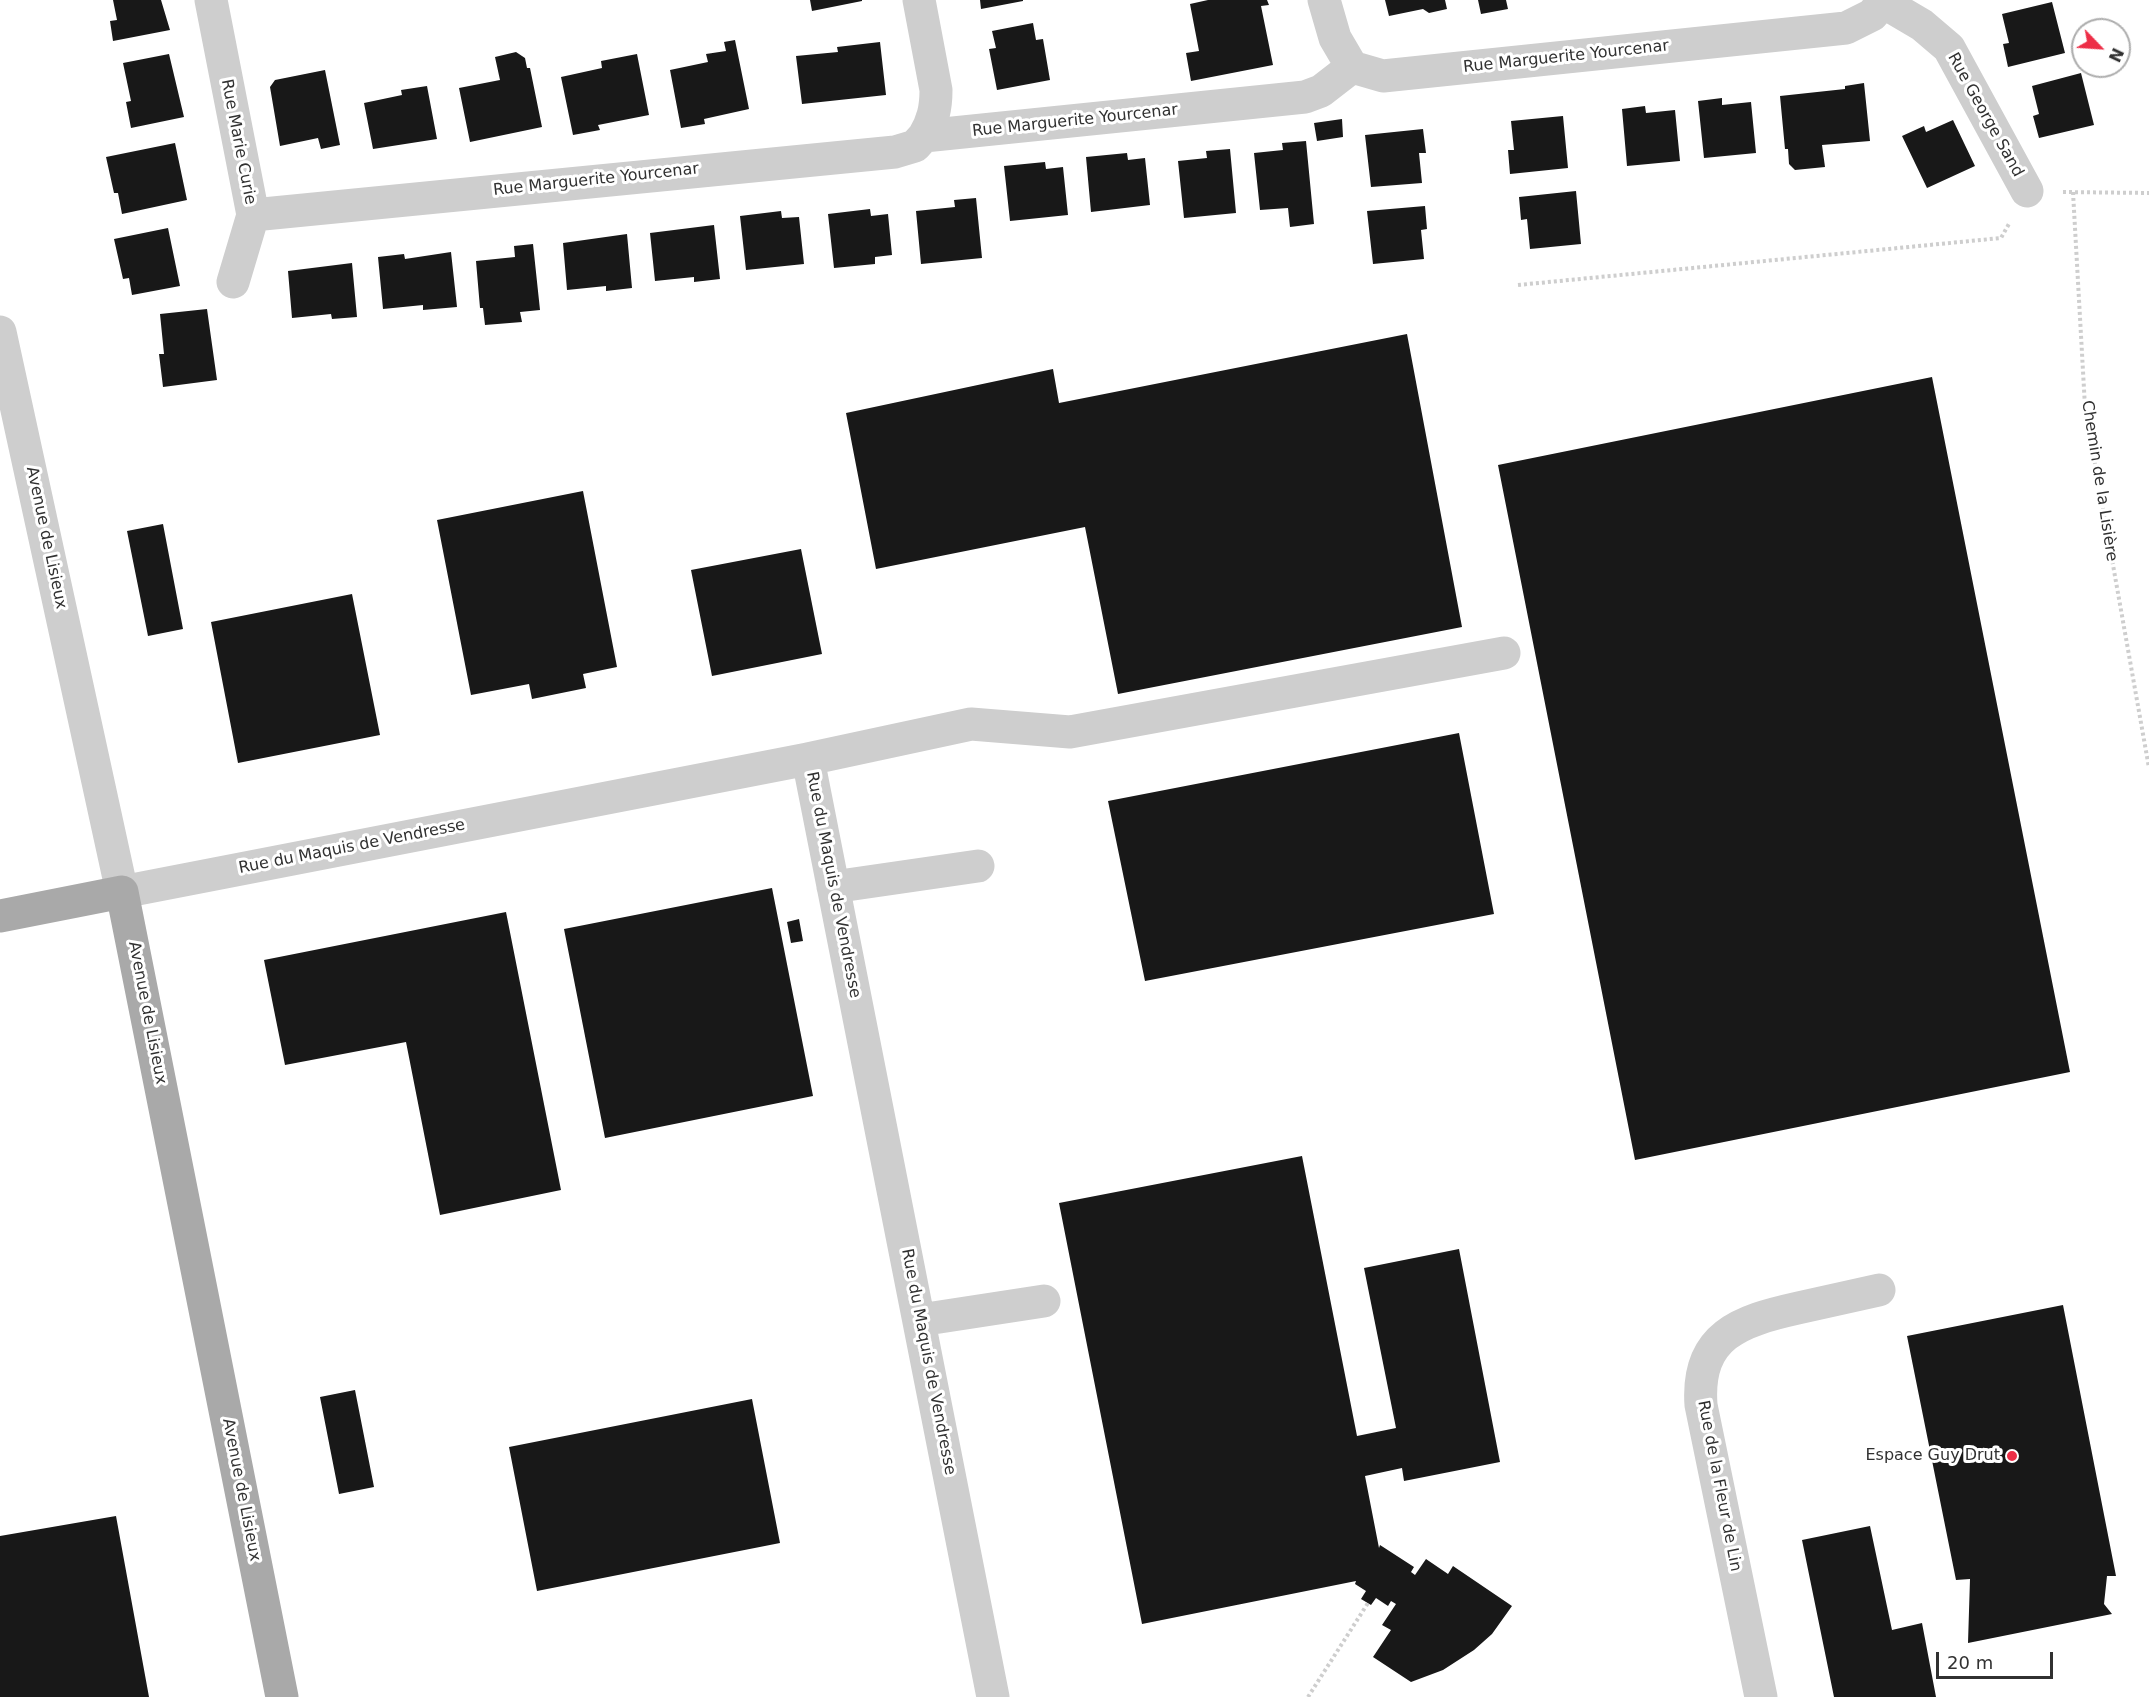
<!DOCTYPE html>
<meta charset="utf-8">
<style>
body{margin:0}
#map{position:relative;width:2149px;height:1697px;overflow:hidden;background:#fff;font-family:"DejaVu Sans",sans-serif}
canvas{display:block}
.north{position:absolute;left:2071px;top:18px;width:60px;height:60px;box-sizing:border-box;background:#fff;border:2px solid #adadad;border-radius:50%;rotate:115deg;font-size:16px;font-weight:700;line-height:24px;text-align:center;color:#313131}
.north::after{content:'';display:block;margin:auto;width:21px;height:27px;background:#ed2e47;clip-path:polygon(50% 0,100% 100%,50% 72%,0 100%)}
.scale{position:absolute;left:1936px;top:1652px;width:117px;height:27px;box-sizing:border-box;border:3px solid #313131;border-top:0;padding-left:8px;font-size:18px;line-height:21px;white-space:nowrap;color:#313131;-webkit-text-stroke:4px #fff;paint-order:stroke}
</style>
<div id="map">
<canvas width="2149" height="1697"></canvas>
<div class="north">N</div>
<div class="scale">20 m</div>
</div>
<script>
const ctx = document.querySelector('canvas').getContext('2d');
ctx.lineJoin = 'round';
function fill(path, color) { ctx.fillStyle = color; ctx.fill(path, 'evenodd'); }
function strokePath(path, color, width, dash) { ctx.strokeStyle = color; ctx.lineWidth = width; ctx.lineCap = dash ? 'butt' : 'round'; ctx.setLineDash(dash || []); ctx.stroke(path); }
function drawText(font, color, halo, rows, align = 'center') {
  ctx.font = font + ' "DejaVu Sans",sans-serif'; ctx.lineWidth = 6; ctx.setLineDash([]); ctx.textBaseline = 'middle'; ctx.strokeStyle = halo; ctx.fillStyle = color; for (const [text, x, y, turn = 0] of rows) {
    ctx.save(); ctx.translate(x, y); ctx.rotate((+turn || 0) * Math.PI / 180); ctx.textAlign = isNaN(turn) ? turn : align; if (halo) ctx.strokeText(text, 0, 0); ctx.fillText(text, 0, 0); ctx.restore();
  }
}
const building = new Path2D(`
 M113,0H161L170,30L113,41L110,21L117,20Z
 M810,0H862V1L812,11Z
 M980,0H1023V1L981,9Z
 M1208,0H1267L1269,5L1261,6L1273,65L1191,81L1186,53L1199,51L1190,4Z
 M1385,0H1445L1447,9L1429,13L1423,9L1389,16Z
 M1478,0H1506L1508,9L1481,14Z
 M2052,2L2065,53L2008,67L2003,44L2009,43L2002,14Z
 M1033,23L1036,40L1043,39L1050,80L997,90L989,49L996,48L992,31Z
 M735,40L749,109L704,119L705,124L681,128L670,70L708,62L706,54L726,51L724,42Z
 M880,42L886,95L802,104L796,56L838,52L837,47Z
 M516,52L525,58L527,68H530L542,127L470,142L459,88L500,80L495,57Z
 M169,54L184,117L131,128L126,102L131,101L123,63Z
 M637,54L649,115L598,125L600,130L573,135L561,77L602,68L601,61Z
 M325,70L340,145L321,149L318,138L280,146L270,87L275,80Z
 M2081,73L2094,125L2039,138L2033,116L2039,114L2032,86Z
 M1864,83L1870,141L1822,145L1825,167L1795,170L1789,164L1788,149H1785L1780,96L1845,89V86Z
 M427,86L437,139L373,149L364,103L402,95L401,90Z
 M1722,98V105L1751,102L1756,153L1704,158L1698,101Z
 M1645,106L1646,113L1675,110L1680,161L1627,166L1622,109Z
 M1563,116L1568,168L1510,174L1508,150H1514L1511,121Z
 M1342,119L1343,137L1317,141L1314,123Z
 M1953,120L1975,166L1927,188L1902,136L1924,126L1926,132Z
 M1423,129L1426,153H1419L1422,183L1371,187L1365,135Z
 M1306,141L1314,224L1290,227L1288,208L1260,210L1254,153L1283,150L1282,143Z
 M175,143L187,200L122,214L118,193H114L106,157Z
 M1230,149L1236,213L1184,218L1178,161L1207,158L1206,151Z
 M1127,153L1128,160L1145,158L1150,205L1091,212L1086,157Z
 M1045,162L1046,169L1063,167L1068,215L1010,221L1004,166Z
 M1576,191L1581,244L1530,249L1527,219L1521,220L1519,197Z
 M976,198L982,258L921,264L916,211L955,207L954,200Z
 M1425,206L1427,229L1421,230L1424,259L1373,264L1367,211Z
 M870,209L871,216L888,214L892,255L875,257V264L834,268L828,214Z
 M781,211L782,218L799,217L804,264L746,270L740,216Z
 M714,225L720,279L694,282V277L655,281L650,233Z
 M168,228L180,286L132,295L129,278L123,279L114,239Z
 M627,234L632,288L606,291V286L567,290L563,243Z
 M533,244L540,310L520,312L522,322L485,325L483,308H480L476,261L515,257L514,246Z
 M451,252L457,307L423,310V305L383,309L378,257L404,254L405,259Z
 M352,263L357,317L332,319L331,314L292,318L288,271Z
 M207,309L217,380L163,387L159,354H164L160,314Z
 M1407,334L1462,627L1118,694L1085,527L876,569L846,413L1053,369L1059,403Z
 M1932,377L2070,1072L1635,1160L1498,465Z
 M583,491L617,667L583,674L586,688L532,699L529,684L471,695L437,520Z
 M163,524L183,629L148,636L127,531Z
 M801,549L822,654L712,676L691,570Z
 M352,594L380,735L238,763L211,622Z
 M1459,733L1494,914L1145,981L1108,801Z
 M772,888L813,1096L605,1138L564,929Z
 M506,912L561,1190L440,1215L406,1042L285,1065L264,960Z
 M799,919L803,941L791,943L787,922Z
 M1302,1156L1357,1436L1396,1428L1364,1268L1459,1249L1500,1462L1404,1481L1402,1468L1365,1476L1379,1548L1380,1545L1414,1567L1411,1572L1415,1575L1426,1559L1448,1574L1453,1566L1512,1606L1492,1634L1474,1650L1443,1670L1411,1682L1373,1657L1391,1630L1382,1625L1396,1604L1391,1601L1388,1606L1376,1598L1371,1605L1361,1599L1366,1591L1355,1584L1356,1581L1142,1624L1059,1203Z
 M2063,1305L2116,1576H2107L2104,1604L2112,1614L1968,1643L1970,1579L1956,1580L1907,1336Z
 M355,1390L374,1487L339,1494L320,1397Z
 M752,1399L780,1543L537,1591L509,1447Z
 M116,1516L149,1697H0V1536Z
 M1870,1526L1892,1630L1922,1623L1936,1697H1834L1802,1540Z`);
const path = new Path2D(`
 M2063,192L2149,193
 M2073,192L2085,407L2149,768
 M1518,285L2001,238L2010,222
 M1308,1697L1368,1603`);
const minor = new Path2D(`
 M211,0L253,215L233,282
 M919,0L936,90C936,108 933,121 924,136
 M1324,0L1335,38L1352,67
 M1884,0L1883,2L1922,25L1949,48L2027,191
 M253,215L895,152L915,146L924,136L1305,97L1321,91L1352,67L1383,76L1846,28L1872,15L1883,2
 M0,332L122,892L808,759L993,1697
 M808,759L971,724L1070,732L1504,653
 M833,887L978,866
 M920,1320L1044,1301
 M1761,1697L1701,1405C1696,1335 1740,1321 1798,1308C1825,1302 1852,1296 1879,1290`);
const major = new Path2D(`
 M0,916L122,892L282,1697`);
const markers = [
 [2012,1456,6,"#ed2e47"]
];
const streetNames = [
 ["Rue Marguerite Yourcenar",1566,57,-6],
 ["Rue George Sand",1985,115,61],
 ["Rue Marguerite Yourcenar",1075,121,-6],
 ["Rue Marie Curie",238,142,79],
 ["Rue Marguerite Yourcenar",596,180,-6],
 ["Chemin de la Lisière",2099,481,81],
 ["Avenue de Lisieux",46,538,78],
 ["Rue du Maquis de Vendresse",352,847,-11],
 ["Rue du Maquis de Vendresse",833,885,79],
 ["Avenue de Lisieux",147,1013,79],
 ["Rue du Maquis de Vendresse",928,1362,79],
 ["Rue de la Fleur de Lin",1719,1486,79],
 ["Avenue de Lisieux",241,1490,79]
];
const poiNames = [
 ["Espace Guy Drut",2000,1456]
];
fill(building, '#181818');
strokePath(path, '#cecece', 4, [3, 3]);
strokePath(minor, '#cecece', 33);
strokePath(major, '#a9a9a9', 33);
for (const [x, y, r, color] of markers) { const dot = new Path2D(); dot.arc(x, y, r, 0, 2 * Math.PI); ctx.fillStyle = color; ctx.fill(dot); strokePath(dot, '#fff', 2); }
drawText('16px', '#313131', '#fff', streetNames);
drawText('16px', '#313131', '#fff', poiNames, 'right');
</script>
